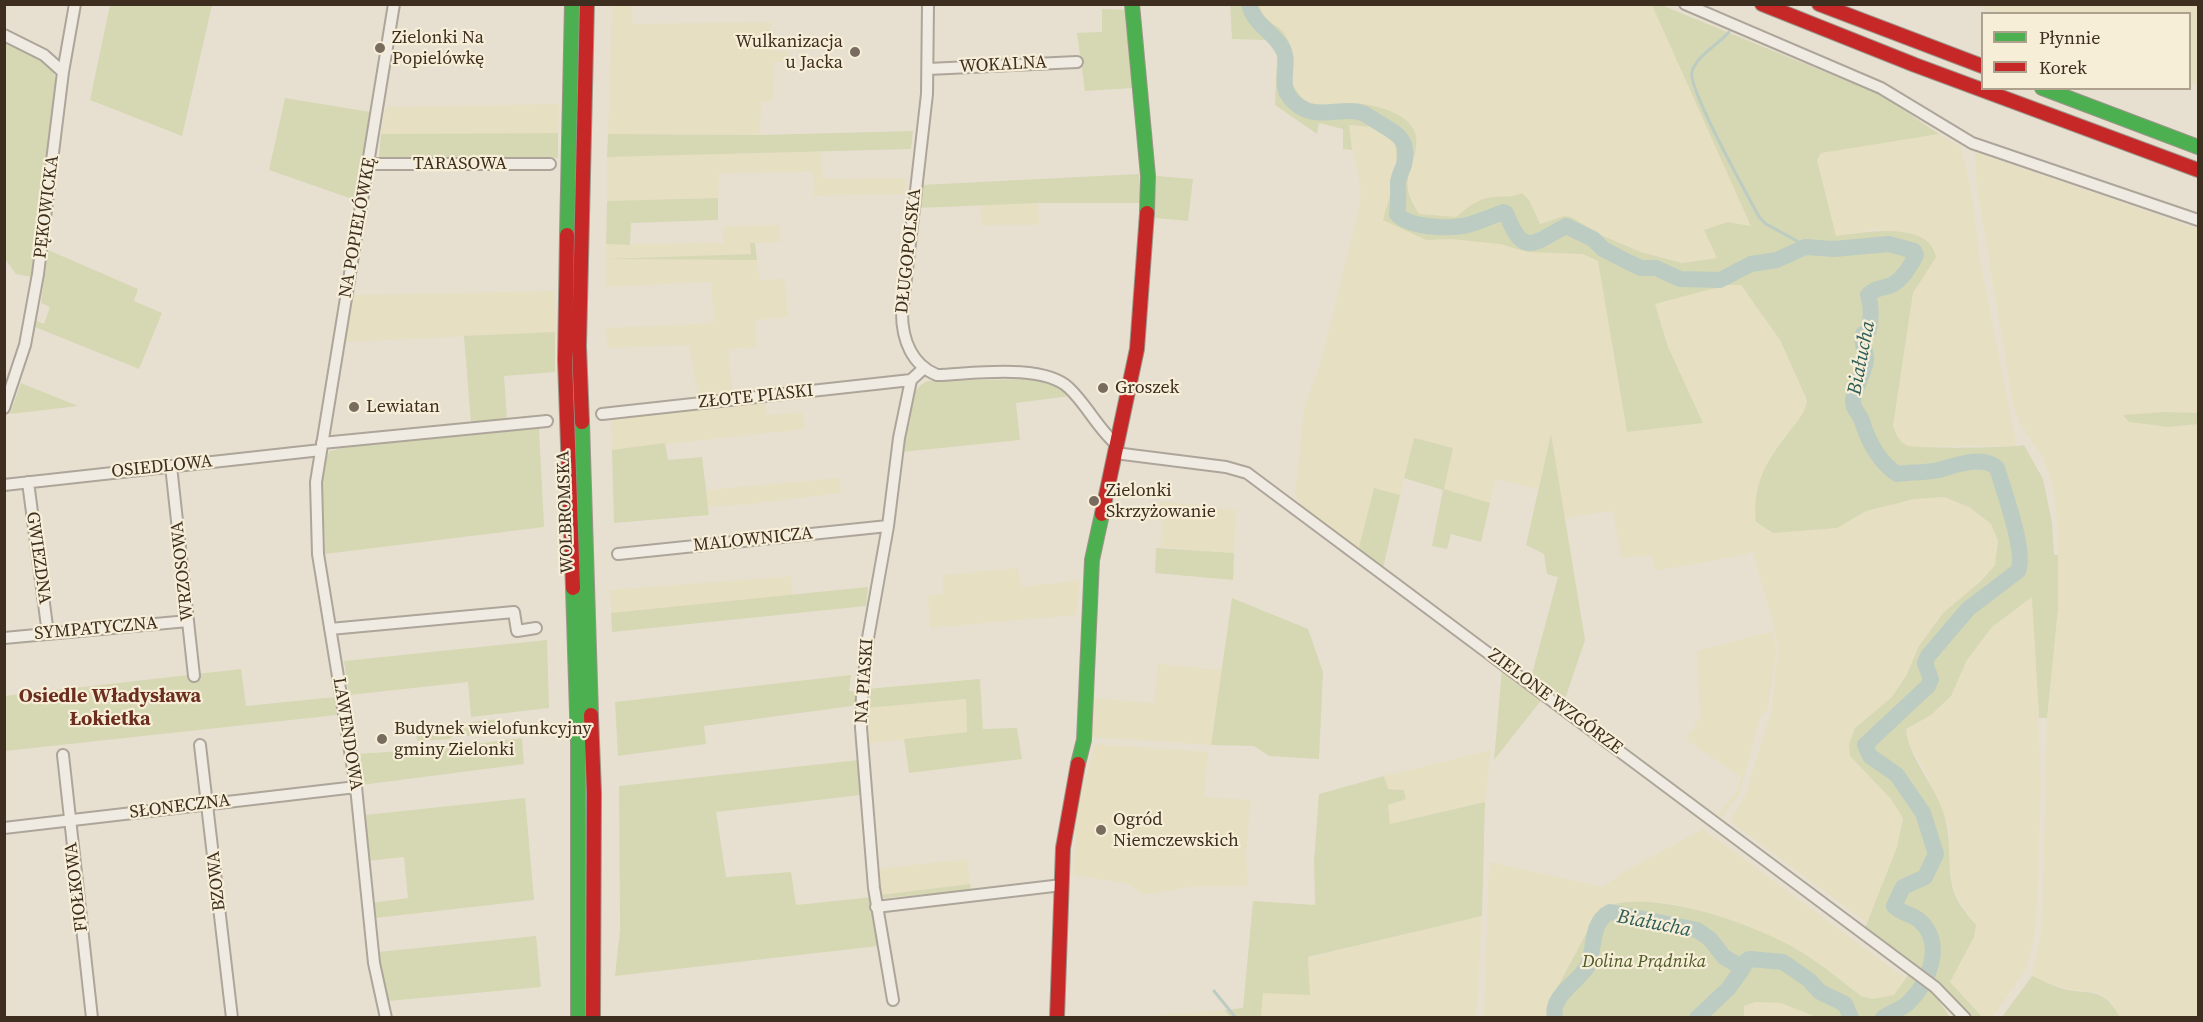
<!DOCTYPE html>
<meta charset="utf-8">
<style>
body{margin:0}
#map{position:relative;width:2203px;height:1022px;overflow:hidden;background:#e7e0d1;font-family:"Source Serif 4",serif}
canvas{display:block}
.frame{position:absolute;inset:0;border:6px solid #3d2e20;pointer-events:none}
.legend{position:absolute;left:1981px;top:12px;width:210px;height:78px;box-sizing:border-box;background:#f7eed8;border:2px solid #ada18e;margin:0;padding:8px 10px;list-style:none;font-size:18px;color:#3d2e20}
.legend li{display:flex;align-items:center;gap:12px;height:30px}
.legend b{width:30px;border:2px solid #ada18e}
</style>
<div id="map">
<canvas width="2203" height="1022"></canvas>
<div class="frame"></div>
<ul class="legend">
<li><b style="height:8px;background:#4caf50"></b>Płynnie</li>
<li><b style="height:8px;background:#c62828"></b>Korek</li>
</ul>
</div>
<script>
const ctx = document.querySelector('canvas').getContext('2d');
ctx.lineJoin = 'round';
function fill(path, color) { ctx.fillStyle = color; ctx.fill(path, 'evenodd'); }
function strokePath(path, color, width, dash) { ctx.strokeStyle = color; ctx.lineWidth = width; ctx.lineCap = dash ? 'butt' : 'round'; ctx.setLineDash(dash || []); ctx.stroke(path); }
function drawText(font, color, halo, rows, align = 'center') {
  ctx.font = font + ' "Source Serif 4",serif'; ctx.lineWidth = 4.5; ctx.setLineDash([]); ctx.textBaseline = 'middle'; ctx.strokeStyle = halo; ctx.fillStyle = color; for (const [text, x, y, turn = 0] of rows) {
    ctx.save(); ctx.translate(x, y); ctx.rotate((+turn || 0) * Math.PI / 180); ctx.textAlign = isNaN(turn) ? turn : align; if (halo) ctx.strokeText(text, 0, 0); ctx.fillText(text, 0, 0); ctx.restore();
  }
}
const farmland = new Path2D(`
 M1259,4L1652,5L1752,226L1728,222L1705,230L1717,258L1682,263L1641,252L1603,236L1571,217L1564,216L1540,224L1507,200L1466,216L1432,219L1420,215L1407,187L1417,142L1350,103L1326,106L1308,104L1294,88L1291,80L1292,49L1286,35L1263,18Z
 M612,5H631L633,24L771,22V51H789V62H774L773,101L761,102L760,135L608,134Z
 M1976,5H2198V86L2190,82V14H1999Z
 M559,104L558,133L381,134L386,107Z
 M1348,125L1371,127L1391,135L1397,146L1392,181L1393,213L1580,247L1598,261L1627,432L1703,423L1668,347L1655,304L1727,285H1741L1780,340L1807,400L1806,410L1770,456L1756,523L1765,528L1773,533L1837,528L1866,511L1914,499L1944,497L1969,507L1991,524L1998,541L1995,565L1980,582L1944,612L1919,646L1906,676L1892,697L1855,728L1849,744L1850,756L1891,799L1903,818L1897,847L1867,923L1730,821L1745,796L1771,712L1778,653L1776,635L1752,549L1749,554L1655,571L1652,555L1621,558L1613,511L1563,518L1551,436L1538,489L1496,479L1490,503L1443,489L1414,438L1400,495L1374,488L1358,551L1301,508L1295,494L1304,408L1322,358L1359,208L1361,191Z
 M1939,134L1961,147L1971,190L1980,260L2017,448L1974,445L1918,448L1907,447L1899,439L1893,426L1913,293L1929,267L1879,229L1836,236L1817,159L1821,153Z
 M822,151L823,179L906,178L904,194L814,196L813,172L719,173L718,198L607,201V157Z
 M1975,152L2198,229V413L2166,412L2124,416L2168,427L2198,424V1017H2120L2110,1001L2099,993L2062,988L2032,976L2042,929L2047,718L2058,609V527L2054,491L2044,460L2020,423L2013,405L1977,189Z
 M1038,203L1039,225H982L980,205Z
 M779,225L781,242L751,243V254L626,259L757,260L760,280L785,279L788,317L755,320L757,347L728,349L733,396L699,400L689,345L607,348L606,328L714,323L711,282L606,287V244L723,243V226Z
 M555,291V332L345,342L352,295Z
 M764,400L767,415L802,412L805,429L612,450L611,418Z
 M840,478L841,493L750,504L709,507L706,490Z
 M1160,501L1236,510L1234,553L1160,547L1163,522L1158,520Z
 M1018,568L1022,587L1080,580L1076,615L930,628L928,596L943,594V575Z
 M791,576L793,595L611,613L610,590Z
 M2033,597L2041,784L2036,928L2027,967L1993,1017H1982L1950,982L1974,937L1976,925L1954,892L1949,864V826L1927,775L1907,740L1906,729L1931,715L1951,696L1967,660L1992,627Z
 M1773,631L1776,654L1767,712L1761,714L1739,795L1719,820L1716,817L1737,791L1741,777L1686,740L1700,717L1697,651Z
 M1158,664L1224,670L1211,745L1091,737L1094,698L1154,703Z
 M966,699L967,732L866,744V708Z
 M1095,744L1208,752L1204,797L1251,800L1246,853L1248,886L1191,887L1143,895L1129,884L1073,875L1077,809Z
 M1491,750L1485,802L1390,824L1388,805L1406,799L1404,790L1388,789L1384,776Z
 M1703,829L1905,978L1894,995L1873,999L1861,996L1796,949L1744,927L1684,906L1655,902L1611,903L1600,908L1552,997L1549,1017L1484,1018L1489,862L1603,887L1625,871Z
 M967,859L970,884L880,895L877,869Z
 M1482,916L1476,1017L1261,1018L1263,993L1307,958Z
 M1755,1002L1781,1003L1816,1017H1744V1006Z
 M1224,1010L1230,1017L1131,1018L1136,1017Z`);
const green = new Path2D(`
 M110,5H212L182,136L90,100Z
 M1230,5H1259C1266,27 1278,21 1287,38C1297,56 1286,77 1296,90C1299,94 1304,101 1309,104C1321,110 1337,103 1349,103C1368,103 1401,110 1412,127C1425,146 1405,169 1408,189C1409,198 1415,206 1419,214L1456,217C1467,208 1478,198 1494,197C1505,196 1511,198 1522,193L1529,200L1540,224L1564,216L1571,217L1603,236L1641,252L1682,263L1717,258L1704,230L1728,222L1751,226L1652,5L1664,6L1883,96L1939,134L1821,153L1817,160L1836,236C1864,232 1929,220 1936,257L1913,293L1893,426C1896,433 1898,441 1906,445C1912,449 2017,448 2024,445L2043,479L2052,523L2054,555H2058V609L2047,718H2039L2032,597L1992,627L1967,660L1951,696L1931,715L1906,729C1908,756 1933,783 1942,809C1953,836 1946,862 1953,890C1957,903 1968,915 1976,925L1974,937L1950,982L1982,1017H1969L1934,980L1929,987L1950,1017H1816L1781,1003L1755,1002L1744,1006V1017H1549L1552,997L1600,908C1652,887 1752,923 1798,950C1820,963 1840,980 1861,996L1873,999L1894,995L1910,972V961L1865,928L1897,847L1903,818L1891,799L1850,756L1849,744L1855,728L1892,697L1906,676L1919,646L1944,612L1980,582L1995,565L1998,541L1991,524L1969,507L1944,497L1914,499L1866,511L1837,528L1773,533L1756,522C1752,485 1766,461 1789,432C1797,421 1806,413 1807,400L1780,340L1741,285H1727L1655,304L1668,347L1703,423L1627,432L1598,261L1583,254L1528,252L1500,244L1451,239L1426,240L1383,220C1390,195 1403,159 1392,135L1371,127L1349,125L1352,150L1343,149V129L1319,123L1317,134L1275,105L1277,56L1267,40L1232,39Z
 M1102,9L1126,10L1132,88L1085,91L1077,33L1102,32Z
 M5,40C37,56 55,56 59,97L31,277L16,274L5,259Z
 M285,98L370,112L355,200L269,170Z
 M913,131L911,149L607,157L608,134L760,135Z
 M558,133V158L379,157L381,134Z
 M1139,174L1140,203H1038L918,208L921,185Z
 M1156,176L1193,179L1188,221L1155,218Z
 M718,198V220L631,223L630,245L606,244L607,201Z
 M750,243H755L757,260L607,259L751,254Z
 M48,250L138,289L134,301L162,313L139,369L35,327L34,320L44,324L50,307L41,303Z
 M555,332V372L504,376L507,419L471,423L464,336Z
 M1033,379L1060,388L1070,396L1016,403L1020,440L901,452C905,429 904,393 927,381Z
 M21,383L78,406L10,414Z
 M2166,412L2198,413V424L2168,427L2129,422L2123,415Z
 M539,428L544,527L325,554L322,464L330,451L346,447Z
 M1551,434L1585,640L1565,699L1532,674L1558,577L1547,574L1544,554L1526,545Z
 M1414,438L1453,448L1444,489L1490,503L1481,542L1451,534L1447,549L1432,546L1443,490L1404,478Z
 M665,443L668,460L702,457L709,515L614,523L612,450Z
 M1374,488L1400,495L1383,568L1358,551Z
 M1156,548L1234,553L1233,580L1155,573Z
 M868,587L866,606L612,632L611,613Z
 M1232,598L1308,629L1323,672L1319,759L1269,756L1254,746L1211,745Z
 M547,640L549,708L471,717L468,682L349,695L344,661Z
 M1502,668L1543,698L1494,760Z
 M241,669L246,706L335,697L337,715L5,751L4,696Z
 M851,675L849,691L857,692L859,705L704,726L706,744L618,756L615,702Z
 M980,679L983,729L1017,728L1022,759L909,773L904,739L967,732L966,699L866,708V689Z
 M499,719L498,733L456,737L470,722Z
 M466,722L450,739L417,741L416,728Z
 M522,738L524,764L361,785L356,754L434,749Z
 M859,760L860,795L716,812L726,877L791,872L796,905L873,897L878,946L615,976L620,930L619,786Z
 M1384,776L1388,789L1404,790L1406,799L1388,805L1390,824L1485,802L1482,916L1308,957L1310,995L1263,993L1261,1017H1230L1224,1010L1243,1008L1253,901L1315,905L1314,861L1319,794Z
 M525,798L534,900L375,918L371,903L408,898L404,857L368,861L365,815Z
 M970,884L971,890L884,898L880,895Z
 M536,936L541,987L388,1001L378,952Z
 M2032,976C2042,980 2053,986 2063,989C2093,995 2103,987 2120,1017H2002Z`);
const stream = new Path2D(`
 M1729,32C1719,44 1696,56 1692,72C1687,87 1748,196 1759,217L1766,224L1808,247
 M1214,991L1236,1018`);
const river = new Path2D(`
 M1249,4C1254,25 1271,30 1282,47C1292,64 1277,83 1291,99C1309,119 1327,111 1351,111C1364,111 1369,117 1379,123C1398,134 1410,140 1404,165C1402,170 1399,176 1398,182C1398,193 1399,203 1397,214C1408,227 1445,229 1462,226C1468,226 1496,215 1503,212L1506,213C1524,259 1533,243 1566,226L1593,239L1603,249L1628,262L1641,268H1656L1680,279L1720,280L1751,264L1777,260L1805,247L1834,249L1889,244L1914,251L1916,255C1911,265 1904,277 1895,283C1887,289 1874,287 1868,295C1872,307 1871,317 1869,330L1863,334C1860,345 1867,350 1866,360C1864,374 1855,387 1853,400C1852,410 1860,413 1862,421C1868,441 1878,461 1897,474C1910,472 1926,473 1939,470C1956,465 1982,455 1997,468C2003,489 2027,553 2018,571L1968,609L1928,656L1925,663L1931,679L1928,686L1865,745L1870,756L1897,775L1923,813L1936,854L1925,877L1903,887L1894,906C1901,914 1911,913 1919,920C1946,943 1929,983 1907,1004C1900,1010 1891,1012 1883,1018
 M1555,1018C1550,996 1577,983 1587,967C1596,950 1589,923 1610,912L1697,930L1710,939L1724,957L1743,968L1746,961L1750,959L1783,962L1809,980L1820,992L1845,1004L1851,1018
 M1697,1018L1728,989L1743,968`);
const street = new Path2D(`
 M928,4L927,94L902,313C902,340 912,365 937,375C972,374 1043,363 1069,388C1087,405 1098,429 1117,445
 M1685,4L1881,88L1972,143L2198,220
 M4,35L44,55L63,72
 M928,69L1077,62
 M369,164H550
 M4,408L25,345L38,274L63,72L75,4
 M602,414L911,380
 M322,443L547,421
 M1115,453L1226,467L1247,473L1935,987L1965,1018
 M171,466L194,676
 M28,482L48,634
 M4,485L321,450
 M618,554L888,526
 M330,629L514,612L517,631L536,628
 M4,638L188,621
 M200,745L232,1018
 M63,755L92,1018
 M4,828L356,787
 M876,907L1062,885
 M893,1000L874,888L861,728L862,695L868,638L888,526L899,438L911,380L923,369
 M386,1018L374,963L356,787L318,554L316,482L394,4`);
const fast = new Path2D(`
 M1132,4L1148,176L1147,213
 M2042,88L2198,147
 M567,235L572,4
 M582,422L591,715
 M573,588L578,744V1018
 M1078,764L1084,740L1092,560L1102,514`);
const jam = new Path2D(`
 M1762,4L1915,65L2198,170
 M1819,4L1982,66
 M567,235L565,360L573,588
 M582,422L579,346L587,4
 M1102,514L1137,349L1147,213
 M591,715L594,793L593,1018
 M1057,1018L1063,848L1078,764`);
const markers = [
 [380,48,6,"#786c5e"],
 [855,52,6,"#786c5e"],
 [1103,388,6,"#786c5e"],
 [354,407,6,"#786c5e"],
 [1094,501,6,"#786c5e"],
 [382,739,6,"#786c5e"],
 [1101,830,6,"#786c5e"]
];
const poiNames = [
 ["Zielonki Na",392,38],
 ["Popielówkę",392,59],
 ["Wulkanizacja",843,42,"right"],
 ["u Jacka",843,63,"right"],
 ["Groszek",1115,388],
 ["Lewiatan",366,407],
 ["Zielonki",1106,491],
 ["Skrzyżowanie",1106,512],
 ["Budynek wielofunkcyjny",394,729],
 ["gminy Zielonki",394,750],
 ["Ogród",1113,820],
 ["Niemczewskich",1113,841]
];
const streetNames = [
 ["WOKALNA",1003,65,-3],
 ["TARASOWA",460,164],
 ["PĘKOWICKA",47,207,-83],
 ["NA POPIELÓWKĘ",358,228,-80],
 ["DŁUGOPOLSKA",909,251,-84],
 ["ZŁOTE PIASKI",756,397,-6],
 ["OSIEDLOWA",162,467,-6],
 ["WOLBROMSKA",566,512,-92],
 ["MALOWNICZA",753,540,-6],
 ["GWIEZDNA",38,558,82],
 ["WRZOSOWA",183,571,-96],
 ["SYMPATYCZNA",96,629,-5],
 ["NA PIASKI",865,681,-86],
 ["ZIELONE WZGÓRZE",1555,702,37],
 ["LAWENDOWA",347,734,81],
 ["SŁONECZNA",180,807,-7],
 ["BZOWA",217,881,-96],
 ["FIOŁKOWA",77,887,-97]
];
const parkNames = [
 ["Dolina Prądnika",1644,962]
];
const waterNames = [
 ["Białucha",1862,358,-79],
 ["Białucha",1654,924,11]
];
const neighbourhoodNames = [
 ["Osiedle Władysława",110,697],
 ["Łokietka",110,720]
];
fill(farmland, '#e6dfc2');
fill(green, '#d6d7b3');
strokePath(stream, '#bcccc2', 3);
strokePath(river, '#bcccc2', 16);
strokePath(street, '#ada599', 14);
strokePath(fast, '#9c958a', 16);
strokePath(jam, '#9c958a', 16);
strokePath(street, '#efebe3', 10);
strokePath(fast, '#4caf50', 14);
strokePath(jam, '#c62828', 14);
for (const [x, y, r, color] of markers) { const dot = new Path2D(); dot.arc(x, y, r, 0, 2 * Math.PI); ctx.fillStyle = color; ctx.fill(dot); strokePath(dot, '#f7eed8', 2); }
drawText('18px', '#3d2e20', '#f7eed8', poiNames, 'left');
drawText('18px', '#3d2e20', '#f7eed8', streetNames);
drawText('italic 18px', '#4d5a26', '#f7eed8', parkNames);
drawText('italic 20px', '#2f5d5a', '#f7eed8', waterNames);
drawText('bold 20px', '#6b2e1e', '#f7eed8', neighbourhoodNames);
</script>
